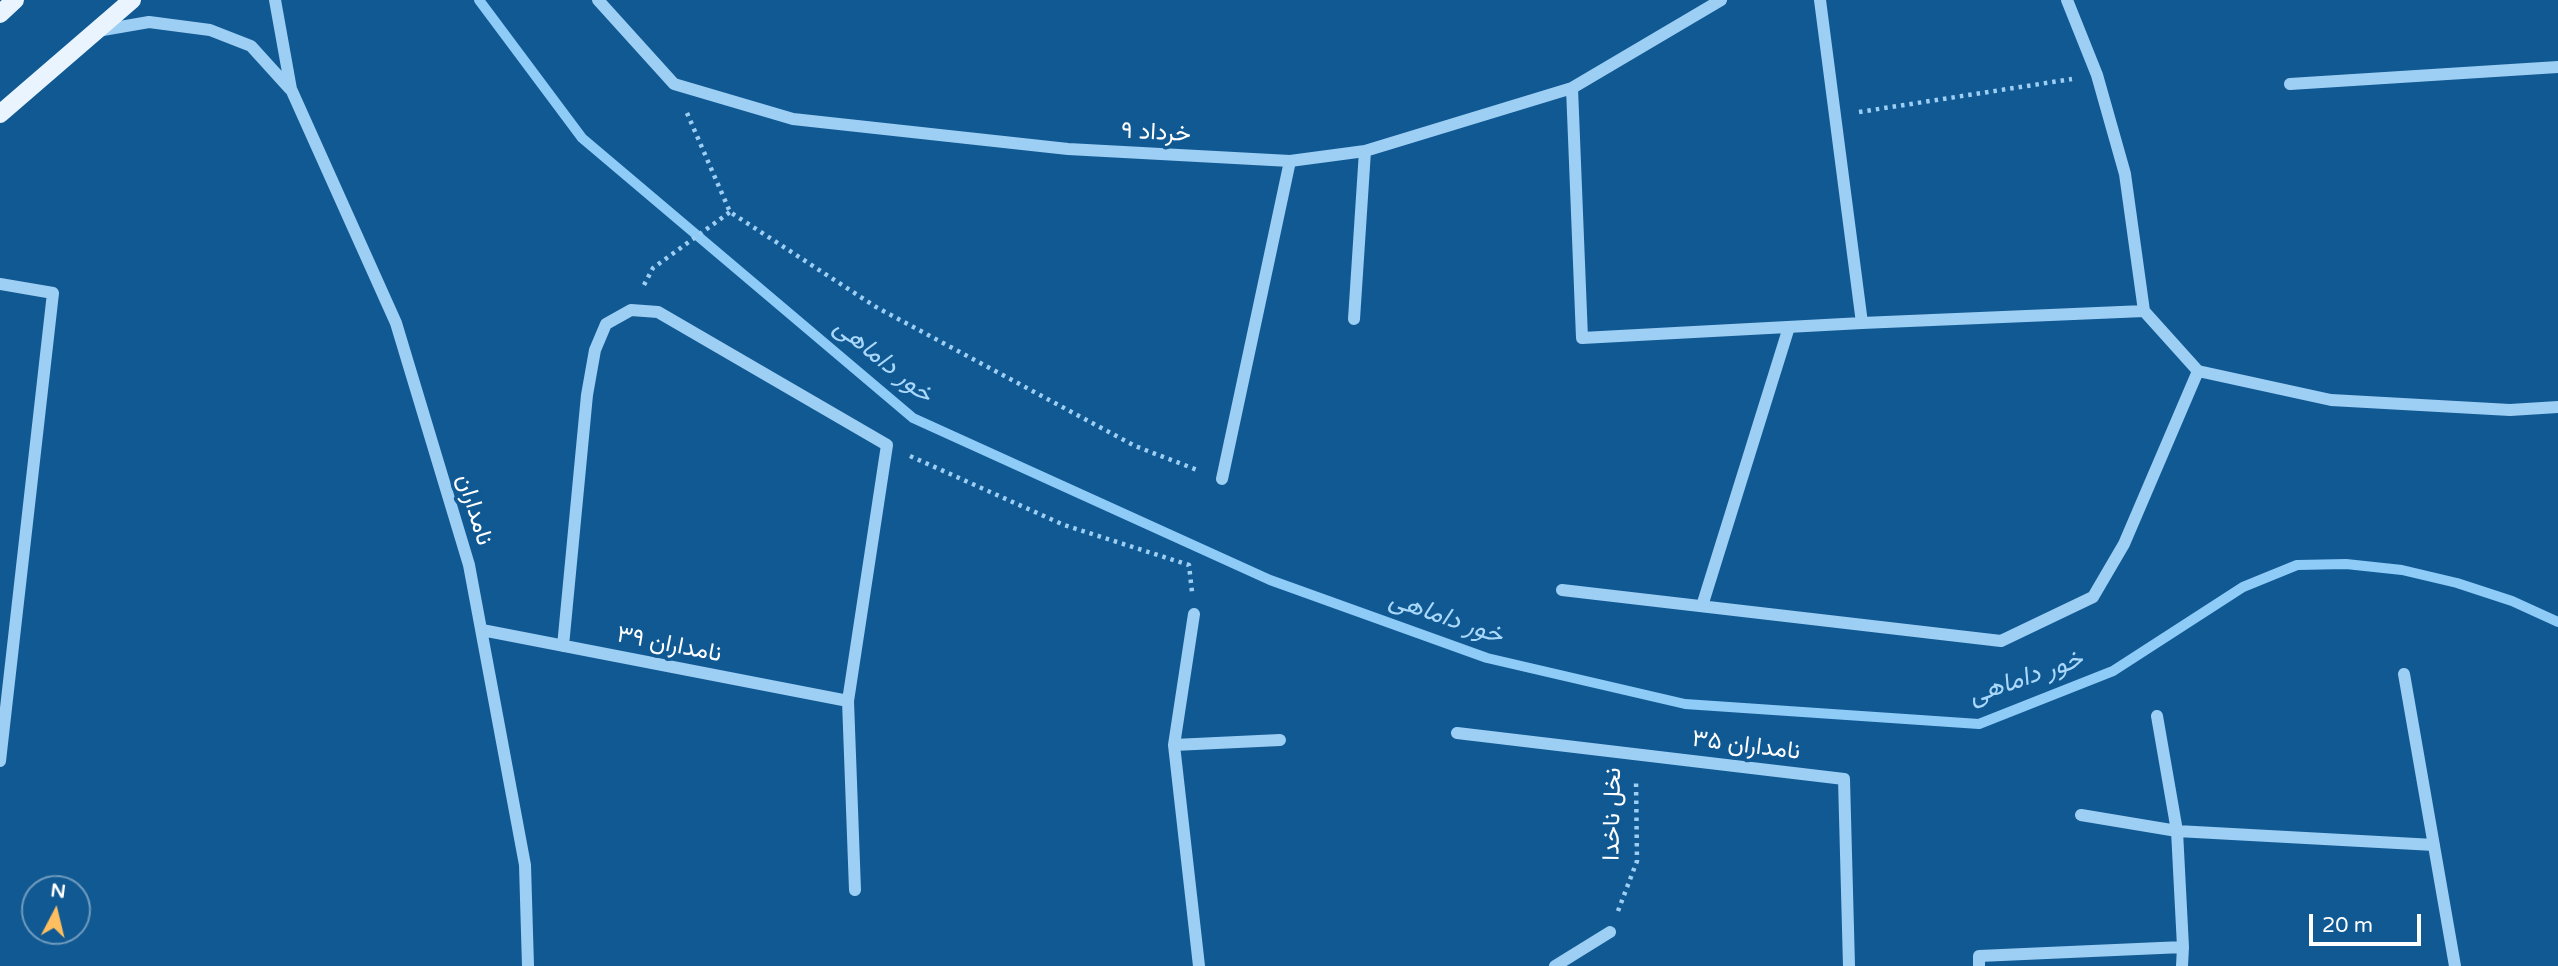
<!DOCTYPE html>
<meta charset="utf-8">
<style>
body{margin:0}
#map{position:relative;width:2558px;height:966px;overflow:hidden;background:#105993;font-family:"Varela Round",sans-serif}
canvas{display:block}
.north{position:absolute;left:21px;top:875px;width:70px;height:70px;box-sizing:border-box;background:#105993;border:2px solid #709bbe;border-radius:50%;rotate:7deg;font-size:19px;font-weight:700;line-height:28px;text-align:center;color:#fff}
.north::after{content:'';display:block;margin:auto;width:24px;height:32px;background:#ffbe5f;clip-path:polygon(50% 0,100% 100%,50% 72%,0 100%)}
.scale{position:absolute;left:2309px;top:914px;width:112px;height:32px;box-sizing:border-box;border:4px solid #fff;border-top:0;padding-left:9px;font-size:21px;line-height:24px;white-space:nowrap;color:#fff;-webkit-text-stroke:5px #105993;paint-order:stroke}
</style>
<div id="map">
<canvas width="2558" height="966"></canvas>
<div class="north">N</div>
<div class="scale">20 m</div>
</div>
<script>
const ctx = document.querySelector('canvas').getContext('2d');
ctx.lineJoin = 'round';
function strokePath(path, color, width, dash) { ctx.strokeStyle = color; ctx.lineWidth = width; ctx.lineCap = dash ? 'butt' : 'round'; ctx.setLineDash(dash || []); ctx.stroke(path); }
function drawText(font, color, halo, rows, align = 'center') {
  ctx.font = font + ' "Varela Round",Vazirmatn,sans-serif'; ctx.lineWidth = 7; ctx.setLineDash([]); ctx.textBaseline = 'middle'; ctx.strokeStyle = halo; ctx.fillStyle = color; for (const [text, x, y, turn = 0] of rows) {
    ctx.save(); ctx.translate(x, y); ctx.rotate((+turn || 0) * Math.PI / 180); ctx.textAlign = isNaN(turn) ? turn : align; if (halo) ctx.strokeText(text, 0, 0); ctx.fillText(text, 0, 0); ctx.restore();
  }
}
const stream = new Path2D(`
 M479,0L582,138L913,418L1270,580L1487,658L1685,704L1979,724L2113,671L2243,587L2297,565L2346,564L2402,570L2457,583L2512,601L2558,622`);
const path = new Path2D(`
 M1859,112L2072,79
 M687,113L730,212L876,307L1135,446L1200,471
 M644,285L653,268L730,212
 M910,456L1064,525L1189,565L1192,592
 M1618,911L1637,861L1636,779`);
const minor = new Path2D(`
 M275,0L291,89L396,323L469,565L525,865L528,966
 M598,0L674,84L793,119L1068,149L1290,161L1365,151L1572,88L1721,0
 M2067,0L2097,75L2125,174L2144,311L2198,371L2331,400L2510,410L2558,407
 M97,31L149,22L210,30L251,46L290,89
 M2290,84L2558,67
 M1572,88L1582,338L1862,323L1820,0
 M0,284L53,293L0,761
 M1354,319L1365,151
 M1862,323L2144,311
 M1222,479L1290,161
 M1562,590L2001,641L2093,597L2124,544L2198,371
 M1702,606L1789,327
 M1194,614L1174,745L1199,966
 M482,630L848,701
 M563,646L587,395L595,350L606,324L631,310L658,312L887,445L848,701L855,890
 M2404,674L2455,966
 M2157,716L2177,831L2183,947L2182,966
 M1457,733L1844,779L1849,966
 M1174,745L1280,740
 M2081,815L2177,831L2434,845
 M1555,966L1610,932
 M1979,966V956L2183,947`);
const major = new Path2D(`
 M0,14L15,0
 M0,114L132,0`);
const streetNames = [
 ["خرداد ۹",1156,133,3],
 ["نامداران",474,510,73],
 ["نامداران ۳۹",669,645,11],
 ["نامداران ۳۵",1746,746,7],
 ["نخل ناخدا",1613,814,-89]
];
const waterNames = [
 ["خور داماهی",883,361,39],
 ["خور داماهی",1446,618,19],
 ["خور داماهی",2026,678,-19]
];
strokePath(stream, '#8ecbf7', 10);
strokePath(path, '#9dcef4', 4.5, [3.5, 5]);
strokePath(minor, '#9dcef4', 12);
strokePath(major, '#e9f4ff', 18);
drawText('24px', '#fff', '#105993', streetNames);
drawText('italic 26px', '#a9d8fa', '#105993', waterNames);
</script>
